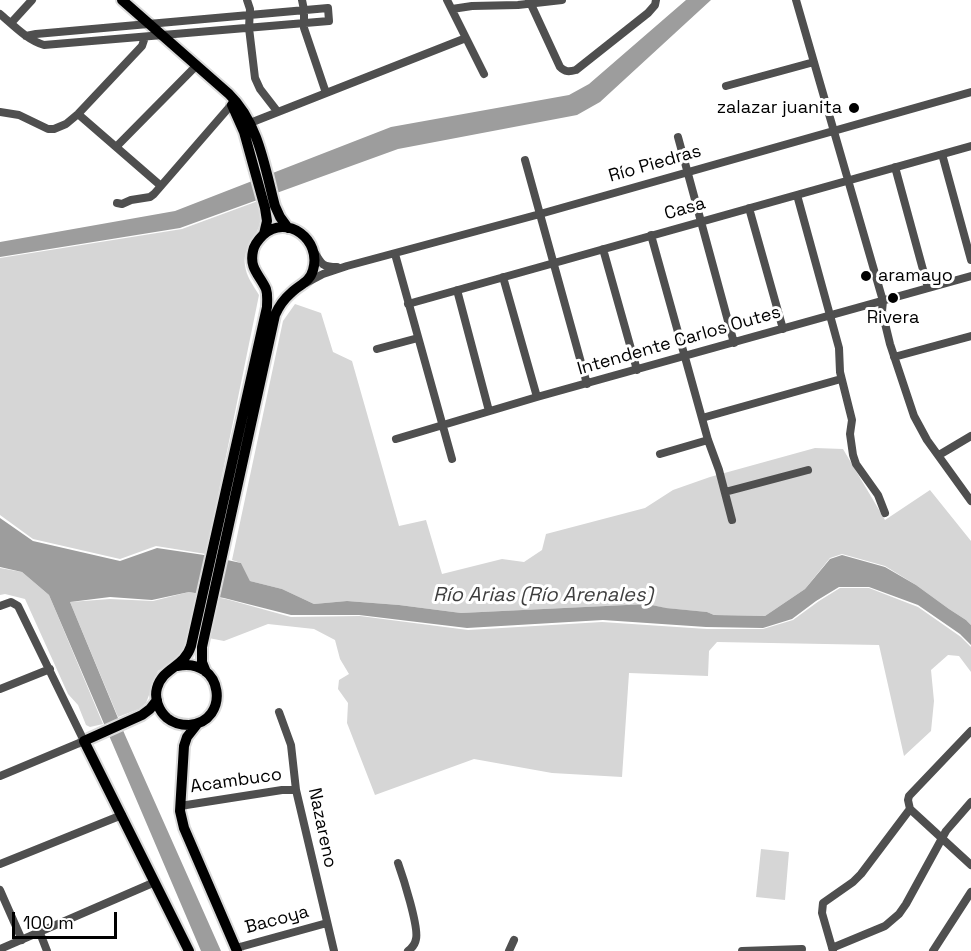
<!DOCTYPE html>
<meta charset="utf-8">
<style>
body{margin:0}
#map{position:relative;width:971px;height:951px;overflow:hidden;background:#fff;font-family:"Space Grotesk",sans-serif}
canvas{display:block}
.scale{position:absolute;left:12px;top:912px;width:105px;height:27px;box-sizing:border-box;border:3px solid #000;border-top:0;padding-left:8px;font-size:18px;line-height:21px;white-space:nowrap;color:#000;-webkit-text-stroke:4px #fff;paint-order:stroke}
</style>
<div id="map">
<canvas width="971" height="951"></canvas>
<div class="scale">100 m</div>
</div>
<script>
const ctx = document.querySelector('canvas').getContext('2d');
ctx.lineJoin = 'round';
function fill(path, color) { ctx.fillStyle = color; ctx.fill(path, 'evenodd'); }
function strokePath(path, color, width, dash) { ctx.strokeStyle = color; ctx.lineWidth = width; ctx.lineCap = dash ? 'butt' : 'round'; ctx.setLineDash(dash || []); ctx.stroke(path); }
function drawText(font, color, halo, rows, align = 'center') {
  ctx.font = font + ' "Space Grotesk",sans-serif'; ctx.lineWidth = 6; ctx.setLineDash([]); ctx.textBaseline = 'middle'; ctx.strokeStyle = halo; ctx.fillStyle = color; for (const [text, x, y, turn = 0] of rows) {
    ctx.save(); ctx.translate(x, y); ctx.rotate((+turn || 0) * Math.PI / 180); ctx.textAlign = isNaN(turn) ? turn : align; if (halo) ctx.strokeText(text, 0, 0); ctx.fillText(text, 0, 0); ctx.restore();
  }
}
const green = new Path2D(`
 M258,201C261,210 262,220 258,229C253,241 243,249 245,265C246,276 253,285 259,295L206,554L156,546L120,559L33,539L0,515V258L182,229Z
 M295,304L321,313L333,352L352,361L399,526L426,520L442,574L502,559L524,562L542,550L546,534L645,508L673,490L710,477L815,448L843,449L885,520L930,490L971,541V625L966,620L949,609L916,585L885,566L842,554L830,558L805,589L765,616L714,615L707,612L665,608L647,604L461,613L399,605L347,601L314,604L282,589L250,581L241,563L232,560L283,321Z
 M0,568L22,572L49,595L103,724L90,727L86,725L78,705L68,694L25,599L5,594L0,595Z
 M840,588H869L918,607L961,637L971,647V672L959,656L948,655L931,670L934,701L931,731L904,756L879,645L717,642L709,651L708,676L629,673L622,777L552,773L474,759L375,795L347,723L348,703L338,689L339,680L349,674L340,659L335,640L314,629L268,624L224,641L188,634L184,651L180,657L158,671L146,703L139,709L118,717L70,602L110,599L153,601L189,592L226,599L291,617L360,616L468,630L602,622L707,629H763L793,620L819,601Z
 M761,849L789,852L785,900L756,897Z`);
const water = new Path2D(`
 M686,0H711L600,102L577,115L398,149L180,228L0,257V242L175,211L391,127L569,95L589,84Z
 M0,518L33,541L120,561L157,548L204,555L241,563L250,581L282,589L314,604L347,601L399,605L461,613L647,604L666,608L707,612L714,615L765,616L805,589L830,559L842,555L885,567L916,585L949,609L966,620L971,625V645L960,634L918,605L869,587H839L816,601L792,619L763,628L706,627L603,620L467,628L359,615H291L224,598L189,592L152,600L110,597L70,602L125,735L221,951H201L49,595L22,572L0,567Z`);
const minor = new Path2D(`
 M247,0L250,9L249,28L255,78L260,89L277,111
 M302,0L304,10V28L326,93
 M447,0L484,74
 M529,0L560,67C565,72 569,72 576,70L648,13L655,5L656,0
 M796,0L883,301L882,311L890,344L914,416L927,440L971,501
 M452,9L472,6L518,5L562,0
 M0,14C13,25 27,40 44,45L329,21L328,8L36,34L26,36
 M11,23L32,0
 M726,86L814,62
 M0,112L19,115L48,129H54L66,124L78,114L142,46L145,37
 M78,114L161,186
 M250,123L466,38
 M678,137L734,343
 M116,147L196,66
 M942,154L971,260
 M525,160L587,384
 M895,167L928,288
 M797,195L839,348L840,372L852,420L850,434L853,455L856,464L878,495L885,513
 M117,203L122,204L131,200L150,197L154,194L232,104
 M749,208L783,329
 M651,235L708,440L719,470L732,520
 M603,249L637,370
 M315,253C322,265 323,267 337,267
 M395,254L452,459
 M503,277L537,397
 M306,283L323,274L347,266L540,214L971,92
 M457,290L489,411
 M408,304L971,146
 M377,349L418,338
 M894,357L971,336
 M702,418L841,379
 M396,439L537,397L971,276
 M660,454L708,440
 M939,455L971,436
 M725,492L808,470
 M0,606L11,602L18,606L84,741L0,776
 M0,689L50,669
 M279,712L291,745L296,790L334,951
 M180,806L282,790H296
 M910,809L971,865
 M398,863C403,877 419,927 416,939C415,945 412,948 408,951
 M0,864L122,815
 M0,890L22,940
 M40,933L47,951
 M236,948L327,923
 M832,948L885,926L899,914L906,904L946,831L971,802
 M0,949L155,882
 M509,951L514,940
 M742,951L802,949
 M833,951L822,913L823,903L853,882L861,874L910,809L908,800L909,796L971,731
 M933,951L971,892`);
const major = new Path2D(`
 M122,0L229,94C259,123 265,169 275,206L280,217L288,228
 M232,105L244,132L265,208L267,221L264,234
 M177,666C224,656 231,722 189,725C181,725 173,723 167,718C159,711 154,699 157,688C163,667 184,668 191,646L267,307C267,301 268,295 266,289C260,275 249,269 253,251C254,245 258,240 263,235C287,213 322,240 313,270C310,282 299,285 291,293C284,299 279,306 275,315L202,647V662L206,672
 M157,700L150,709L142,715L84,741L189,951
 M198,723L187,737L184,746L180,811L184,828L237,951`);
const markers = [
 [854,108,6,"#000"],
 [866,276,6,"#000"],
 [893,298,6,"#000"]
];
const poiNames = [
 ["zalazar juanita",842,108],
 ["aramayo",878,276,"left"],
 ["Rivera",893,318,"center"]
];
const streetNames = [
 ["Río Piedras",655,164,-16],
 ["Casa",685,209,-16],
 ["Intendente Carlos Outes",679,341,-16],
 ["Acambuco",236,781,-8],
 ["Nazareno",322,828,78],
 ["Bacoya",277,920,-15]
];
const waterNames = [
 ["Río Arias (Río Arenales)",543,596]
];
fill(green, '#d6d6d6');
fill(water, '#9d9d9d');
strokePath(major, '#dbdbdb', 14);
strokePath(minor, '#4f4f4f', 8);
strokePath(major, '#000', 10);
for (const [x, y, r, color] of markers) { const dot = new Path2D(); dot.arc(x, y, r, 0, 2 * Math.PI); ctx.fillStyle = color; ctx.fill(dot); strokePath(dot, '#fff', 2); }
drawText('18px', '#000', '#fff', poiNames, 'right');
drawText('18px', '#000', '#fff', streetNames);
drawText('italic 20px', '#3e3e3e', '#fff', waterNames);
</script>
